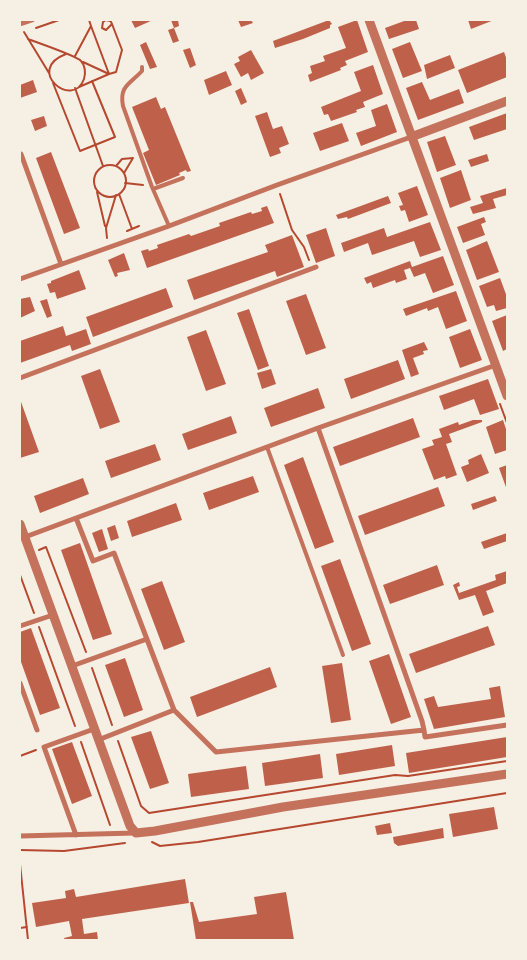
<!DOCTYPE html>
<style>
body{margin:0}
#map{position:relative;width:527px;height:960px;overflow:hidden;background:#f6efe4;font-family:Karla,sans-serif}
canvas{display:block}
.frame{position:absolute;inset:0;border:21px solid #f6efe4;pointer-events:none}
</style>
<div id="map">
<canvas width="527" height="960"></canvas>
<div class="frame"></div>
</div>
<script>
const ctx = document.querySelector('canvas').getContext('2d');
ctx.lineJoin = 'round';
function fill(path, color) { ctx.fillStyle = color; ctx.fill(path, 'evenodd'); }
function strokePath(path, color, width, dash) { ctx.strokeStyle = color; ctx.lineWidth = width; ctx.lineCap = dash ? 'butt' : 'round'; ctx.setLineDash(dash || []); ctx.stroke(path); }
const building = new Path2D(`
 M131,20H153L135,28Z
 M171,20H178L179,26L174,28L179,41L173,43L168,30L174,28Z
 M238,20H251L253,23L241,27Z
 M329,20L332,24L330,25V28L303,39L275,48L273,41Z
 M357,20L368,52L345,61L347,65L340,68L341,70L310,82L308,75L312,73L310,66L325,61L323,56L346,48L338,27Z
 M407,20H416L419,29L389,39L385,28Z
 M468,20H494L471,29Z
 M146,42L157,67L150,69L140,45Z
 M410,42L422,71L403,78L392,49Z
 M190,48L196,65L190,68L183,50Z
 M251,50L264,73L251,80L248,73L241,77L234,64L240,61L238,57Z
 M504,52L507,60V77L467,93L458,70Z
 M450,55L455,68L427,79L424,65Z
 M373,65L383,94L363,102L365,107L356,110L357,112L331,121L328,114L324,115L321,107L361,91L354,72Z
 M226,71L232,85L209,95L204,80Z
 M33,80L37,92L20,98V85Z
 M422,82L430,100L459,89L464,103L418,120L406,88Z
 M241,88L247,102L241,105L235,91Z
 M156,97L161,109L165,107L191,171L187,172L186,170L179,173L180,175L156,185L143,153L149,150L132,107Z
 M387,104L397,132L361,146L356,133L376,126L371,110Z
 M267,112L273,129L282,126L289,144L279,148L281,153L270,157L255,116Z
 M507,113V129L474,140L469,127Z
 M44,116L47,126L35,131L31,120Z
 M342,123L349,141L320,151L313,133Z
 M445,136L456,165L437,172L427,142Z
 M51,152L80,228L64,234L36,158Z
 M487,154L489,161L471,167L468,160Z
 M461,170L471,200L450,208L440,178Z
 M417,186L428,215L409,222L405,210L401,211L399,206L403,205L398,193Z
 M507,188V195L493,199L496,208L473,214L470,207L483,203L480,196Z
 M388,196L391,203L348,219L347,217L338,219L336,215Z
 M267,206L274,223L147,268L141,251L148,249L149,251L158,248L157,245L189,234L191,236L220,226L219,223L251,212L252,214L262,211L261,208Z
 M484,217L486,222L481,224L485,235L463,243L457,227Z
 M430,222L441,250L420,257L414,241L372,255L368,243L344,252L341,243L384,228L387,237Z
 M326,228L335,256L316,263L306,235Z
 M292,235L304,267L277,277L275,271L194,300L187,280L268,252L265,245Z
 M487,241L499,272L477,280L466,250Z
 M124,253L130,270L117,273L118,276L115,277L108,260Z
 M443,256L454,285L433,293L425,273L414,277L410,268L404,270L407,279L396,283L395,280L373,288L371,282L367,284L364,278L410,261L412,267Z
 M79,270L86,289L57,299L55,292L50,293L47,284L51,283V281Z
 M500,278L507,297V308L496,311L494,305L487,307L479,286Z
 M166,288L173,307L93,337L86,317Z
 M456,291L467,321L446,329L438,307L428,311L427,308L406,316L403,309Z
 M306,294L326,348L306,355L286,301Z
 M30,297L35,311L20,318V299Z
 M47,299L52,316L47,318L40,301Z
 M249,309L269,366L258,370L237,313Z
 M507,315V349L503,351L492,321Z
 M63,326L66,336L86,329L91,344L72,351L70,345L20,363V341Z
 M470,329L482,360L460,368L449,337Z
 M206,330L226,384L206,391L187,337Z
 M424,342L428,350L423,351L424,354L413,358L419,374L411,377L402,350Z
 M398,360L405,379L351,399L344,379Z
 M100,369L120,422L100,429L81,376Z
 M271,369L276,384L262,389L257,373Z
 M488,379L499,409L480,415L474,399L444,410L439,396Z
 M318,388L325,408L271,427L264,408Z
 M20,399L39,452L20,458Z
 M231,416L237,433L188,450L182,434Z
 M413,418L420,437L340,466L333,447Z
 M473,420H482V422L449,434L452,442L446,444L457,475L446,479L445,476L434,480L422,449L434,445L432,440L442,437L439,429L458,422L459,425Z
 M503,420L507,432V450L495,454L486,427Z
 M155,444L161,460L111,478L105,461Z
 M481,454L489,473L467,482L461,467L469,464L468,460Z
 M303,457L334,542L315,549L284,465Z
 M507,465V490L499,468Z
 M253,476L259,492L209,510L203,493Z
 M83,478L89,494L40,513L34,496Z
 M438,487L445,506L365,535L358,516Z
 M495,496L497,501L473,510L471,504Z
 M176,503L182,520L132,537L127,521Z
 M115,525L119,538L111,541L107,528Z
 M102,529L108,549L99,552L92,533Z
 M507,533V541L484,549L481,542Z
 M80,543L112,634L93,640L61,550Z
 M340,559L371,644L352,651L321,566Z
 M437,565L444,585L390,604L383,585Z
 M507,571V583L486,591L494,612L483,616L475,595L459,600L453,585L459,582L460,586L457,587L459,593L496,580L495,575Z
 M162,581L185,642L164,650L141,589Z
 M488,626L495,645L416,673L409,654Z
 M31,628L60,708L40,715L20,659V632Z
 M389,654L411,717L391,724L369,661Z
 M125,658L143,710L124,717L105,665Z
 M342,663L351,720L331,723L322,666Z
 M270,667L277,687L197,717L190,697Z
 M500,686L505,717L434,729L424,699L434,696L438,707L491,699L489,688Z
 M151,731L169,783L150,789L131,737Z
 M507,737V757L409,773L406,753Z
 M72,742L92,796L72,804L52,749Z
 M392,745L395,766L339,775L336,754Z
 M320,754L323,778L265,786L262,763Z
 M246,766L249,789L191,797L188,774Z
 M494,807L498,829L453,837L449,814Z
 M390,823L392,833L377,835L375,826Z
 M443,828L444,838L398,846L394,843L393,837Z
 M185,879L189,903L82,919L84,934L97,932L98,940H65L64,938L72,936L69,921L36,927L32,903L66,898L65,891L74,889L76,897Z
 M286,892L294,940H196L190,902H193L199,922L257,914L254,897Z`);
const path = new Path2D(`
 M110,20L112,24L106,30L102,28L103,22L106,20L110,21
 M91,26L109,74L116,72L122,50L112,24
 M36,28L59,20
 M24,32L49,73
 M28,39C38,43 77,56 81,61C85,65 86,73 84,79C73,110 24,70 66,54
 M75,56L91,26L89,20
 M53,83L80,151L115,137L92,81
 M79,87L109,74L83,62
 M75,88L103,166
 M94 181a16 16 0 1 1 32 0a16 16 0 1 1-32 0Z
 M116,166L122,159L133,158
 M124,173L133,158
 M125,183L143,185
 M97,192L105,226
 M119,194L132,229
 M280,194L292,230L304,247L309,260
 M127,231L139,226
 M107,238L106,228L116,195
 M500,404L507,423
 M39,550L46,547L86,652
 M20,575L34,613
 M39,627L75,726
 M92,668L112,725
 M118,741L141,806L149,813L395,775L408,776L507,761
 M81,742L110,825
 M20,756L36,750
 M152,842L160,846L198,842L507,793
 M20,850L64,851L125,843
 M20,864L28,940
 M20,928L27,927`);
const service = new Path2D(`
 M142,67V71C130,84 119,86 123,106L152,187L169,226
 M153,189L183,178
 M267,447L343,655`);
const minor = new Path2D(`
 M20,24L32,20
 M21,154L61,264
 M20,279L169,226L277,185L411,137
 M20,378L316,267
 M76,518L93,561L114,553L174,710
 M25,537L318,428L496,365
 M20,626L53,615
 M72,666L147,639
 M20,683L37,730
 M424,730L425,737L507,725
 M98,740L174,710L216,752L424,730L422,721L318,428
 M76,835L44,747L94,729
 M20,836L135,833`);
const tertiary = new Path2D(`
 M369,20L507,396
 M411,137L507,101
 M20,524L130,826L136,833L155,831L283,807L507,774`);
fill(building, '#bf614a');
strokePath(path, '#b5482f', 2);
strokePath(service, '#c5725c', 4);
strokePath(minor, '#c5725c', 5);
strokePath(tertiary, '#c5725c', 9);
</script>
